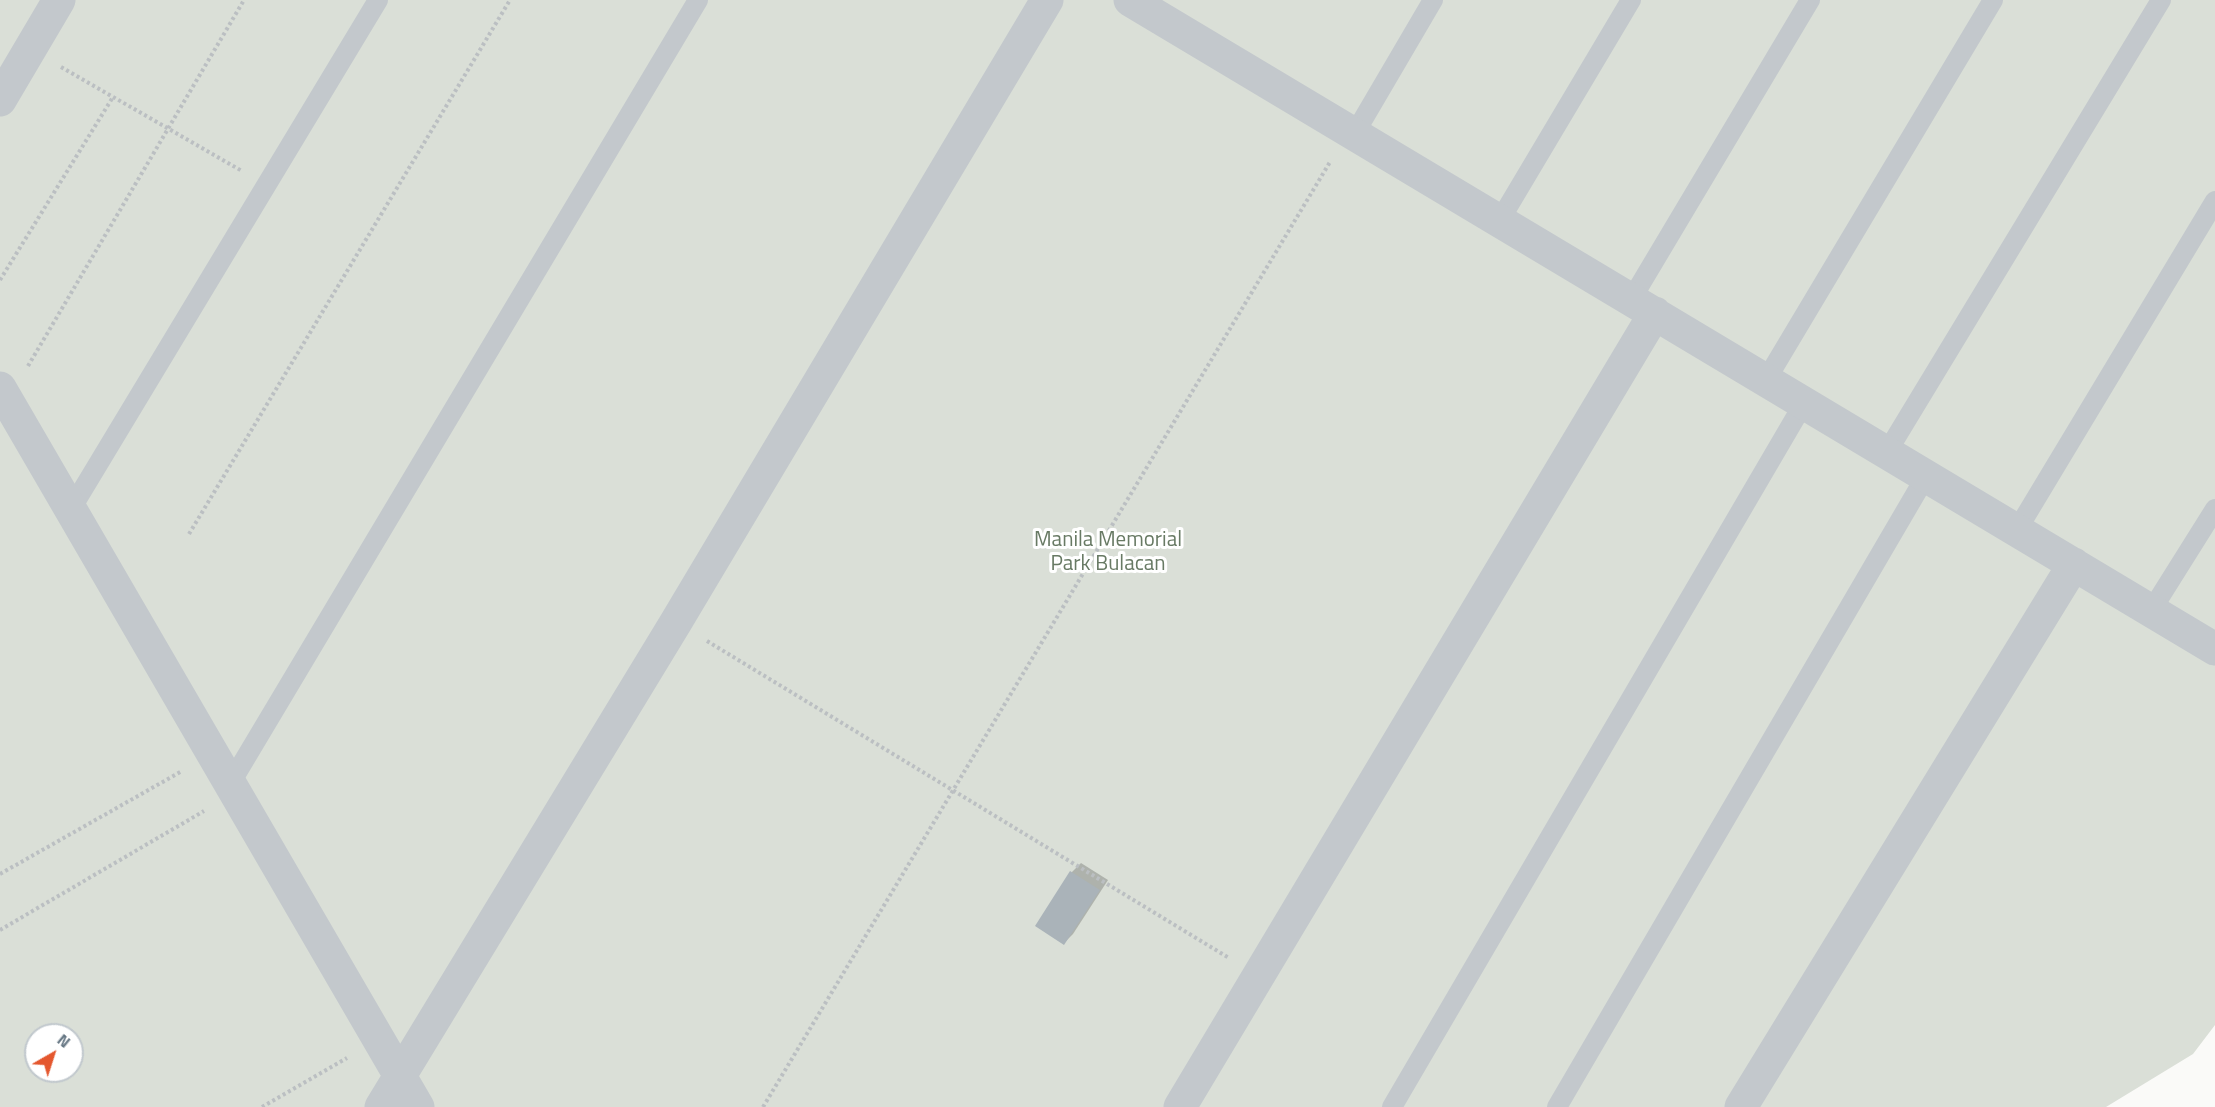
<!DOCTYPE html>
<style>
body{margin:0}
#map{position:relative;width:2215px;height:1107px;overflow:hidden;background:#fafaf8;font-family:"Titillium Web",sans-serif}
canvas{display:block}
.north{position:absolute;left:24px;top:1023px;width:60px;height:60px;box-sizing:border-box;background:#fff;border:2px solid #c1c8cd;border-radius:50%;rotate:39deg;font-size:16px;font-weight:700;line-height:24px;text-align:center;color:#657683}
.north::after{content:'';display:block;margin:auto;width:21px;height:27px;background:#e4572e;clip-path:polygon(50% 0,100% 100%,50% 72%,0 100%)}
</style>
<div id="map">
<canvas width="2215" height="1107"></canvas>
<div class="north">N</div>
</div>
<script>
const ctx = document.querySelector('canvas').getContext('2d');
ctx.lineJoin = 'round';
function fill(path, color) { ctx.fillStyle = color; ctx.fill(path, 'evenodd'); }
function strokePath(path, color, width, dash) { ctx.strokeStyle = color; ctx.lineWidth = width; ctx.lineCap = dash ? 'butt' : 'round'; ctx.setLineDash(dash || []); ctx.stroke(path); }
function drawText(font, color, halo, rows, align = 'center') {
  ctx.font = font + ' "Titillium Web",sans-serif'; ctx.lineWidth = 6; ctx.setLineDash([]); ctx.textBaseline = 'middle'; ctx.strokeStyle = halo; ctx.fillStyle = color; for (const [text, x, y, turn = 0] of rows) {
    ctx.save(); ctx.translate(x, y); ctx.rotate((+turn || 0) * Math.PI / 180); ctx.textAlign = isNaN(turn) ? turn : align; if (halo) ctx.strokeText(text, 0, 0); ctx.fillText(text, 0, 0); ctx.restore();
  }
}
const green = new Path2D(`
 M0,0H2215V1025L2193,1054L2106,1107H0ZM36,1035H72V1071H36Z`);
const shadow = new Path2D(`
 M1081,863L1108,880L1073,934L1064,943L1072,872Z`);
const building = new Path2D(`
 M1070,871L1100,890L1064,945L1035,926Z`);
const path = new Path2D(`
 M61,67L242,171
 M0,280L113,97
 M28,366L244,0
 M189,534L510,0
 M707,641L1229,958
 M0,874L182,771
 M0,930L204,811
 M262,1107L347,1058
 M763,1107L1330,162`);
const service = new Path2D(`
 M1355,133L1433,0
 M1500,220L1631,0
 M1631,300L1810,0
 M1766,380L1993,0
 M1887,452L2161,0
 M71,509L378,0
 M2017,530L2215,201
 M2151,611L2215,509
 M230,784L698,0
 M1392,1107L1804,403
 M1557,1107L1926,476`);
const minor = new Path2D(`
 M1130,0L2215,649
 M0,100L59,0
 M0,388L418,1107
 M381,1107L676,622L1047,0
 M1180,1107L1655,313
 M1741,1107L2074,564`);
const parkNames = [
 ["Manila Memorial",1108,541],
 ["Park Bulacan",1108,565]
];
fill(green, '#dadfd7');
fill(shadow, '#0003');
fill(building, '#aab3b9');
strokePath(path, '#bbbfc2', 4, [3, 3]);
strokePath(service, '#c3c8cc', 20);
strokePath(minor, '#c3c8cc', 33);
drawText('21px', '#687a64', '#fff', parkNames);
</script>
